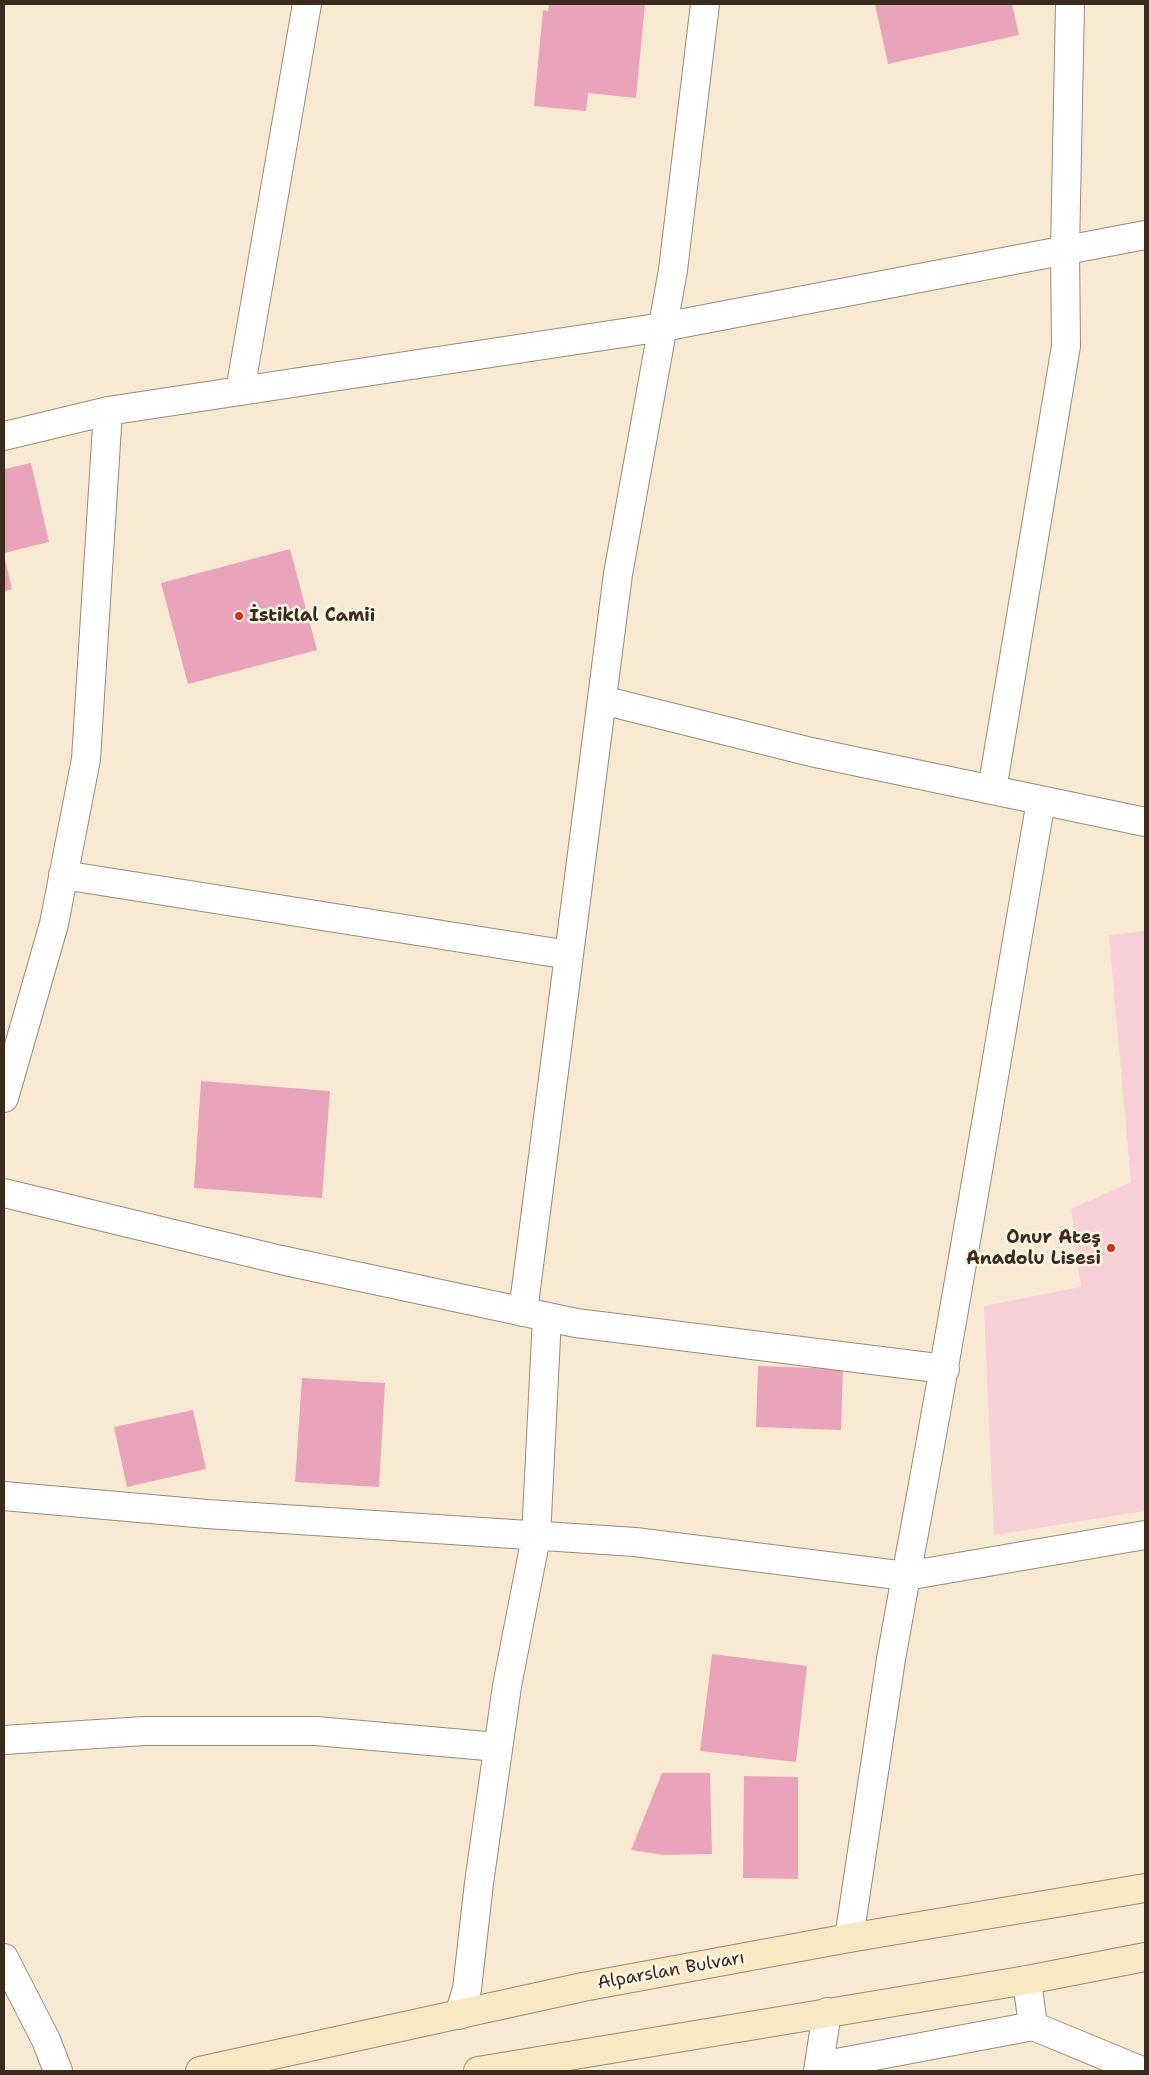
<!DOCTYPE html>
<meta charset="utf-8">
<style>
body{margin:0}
#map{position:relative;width:1149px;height:2075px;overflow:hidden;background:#f8e9d2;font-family:"Shantell Sans",sans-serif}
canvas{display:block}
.frame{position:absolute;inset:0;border:5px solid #3b2a1e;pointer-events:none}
</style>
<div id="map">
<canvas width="1149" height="2075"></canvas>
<div class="frame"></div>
</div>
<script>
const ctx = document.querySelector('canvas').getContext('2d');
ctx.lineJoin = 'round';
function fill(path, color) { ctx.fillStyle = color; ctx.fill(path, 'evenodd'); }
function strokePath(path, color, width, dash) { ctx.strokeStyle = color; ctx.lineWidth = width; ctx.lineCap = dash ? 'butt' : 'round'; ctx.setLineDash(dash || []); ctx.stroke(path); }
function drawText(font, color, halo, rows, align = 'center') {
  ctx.font = font + ' "Shantell Sans",sans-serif'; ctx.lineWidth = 5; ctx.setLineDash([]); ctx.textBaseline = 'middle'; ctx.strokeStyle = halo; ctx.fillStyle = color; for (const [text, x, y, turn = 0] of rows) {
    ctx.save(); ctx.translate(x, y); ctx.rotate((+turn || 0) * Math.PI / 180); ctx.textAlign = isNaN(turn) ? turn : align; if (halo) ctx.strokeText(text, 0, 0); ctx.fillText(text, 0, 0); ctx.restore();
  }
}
const built = new Path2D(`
 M1145,931V1511L994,1535L984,1306L1081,1287L1071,1209L1131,1182L1109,935Z`);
const building = new Path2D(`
 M549,4H645L636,98L588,93L586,111L534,106L543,10L548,11Z
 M875,4H1012L1019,35L888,64Z
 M31,463L49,542L4,553V469Z
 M290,549L317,650L188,684L161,583Z
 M4,555L12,589L4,592Z
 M201,1081L330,1091L322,1198L194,1188Z
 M758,1366L843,1369L841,1430L756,1427Z
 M302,1378L385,1383L379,1487L295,1482Z
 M193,1410L206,1469L127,1487L114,1427Z
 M712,1654L807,1666L796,1762L700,1751Z
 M662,1773H710L712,1854L664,1855L631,1850Z
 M744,1776L798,1777V1879L743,1878Z`);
const street = new Path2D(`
 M240,391L307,4
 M4,436L108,411L663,327L1145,235
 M602,700L811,752L1145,822
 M992,790L1066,346L1065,250L1070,4
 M63,875L569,955
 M4,1098L54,924L86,759L108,411
 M4,1193L281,1260L576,1323L945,1369
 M523,1312L618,574L673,270L705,4
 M4,1496L207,1514L635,1542L906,1576C955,1318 996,1059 1041,801
 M4,1740L144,1731H316L498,1747
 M849,1938L891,1659L906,1576L1145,1535
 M4,1958L46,2040L58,2071
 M1027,1980L1033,2026
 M459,2015L467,1989L479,1883L507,1686L536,1537L547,1317
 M821,2066L1033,2026L1142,2071
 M818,2071L827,2012`);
const secondary = new Path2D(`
 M200,2071L583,1987L849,1938L1145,1888
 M478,2071L1027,1980L1145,1957`);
const markers = [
 [239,616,5,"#c8321e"],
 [1111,1248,5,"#c8321e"]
];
const poiNames = [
 ["İstiklal Camii",249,616],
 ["Onur Ateş",1101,1238,"right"],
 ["Anadolu Lisesi",1101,1259,"right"]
];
const streetNames = [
 ["Alparslan Bulvarı",671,1971,-10]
];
fill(built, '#f6cfd7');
fill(building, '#e9a4bb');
strokePath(street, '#9a8a78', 30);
strokePath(secondary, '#9a8a78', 30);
strokePath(street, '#fff', 28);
strokePath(secondary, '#f8e8c3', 28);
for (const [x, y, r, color] of markers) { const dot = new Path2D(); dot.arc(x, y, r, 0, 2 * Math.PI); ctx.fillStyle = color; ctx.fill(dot); strokePath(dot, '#fcf5e5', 2); }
drawText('bold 18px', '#3b2a1e', '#fcf5e5', poiNames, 'left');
drawText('18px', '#3b2a1e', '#fcf5e5', streetNames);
</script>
